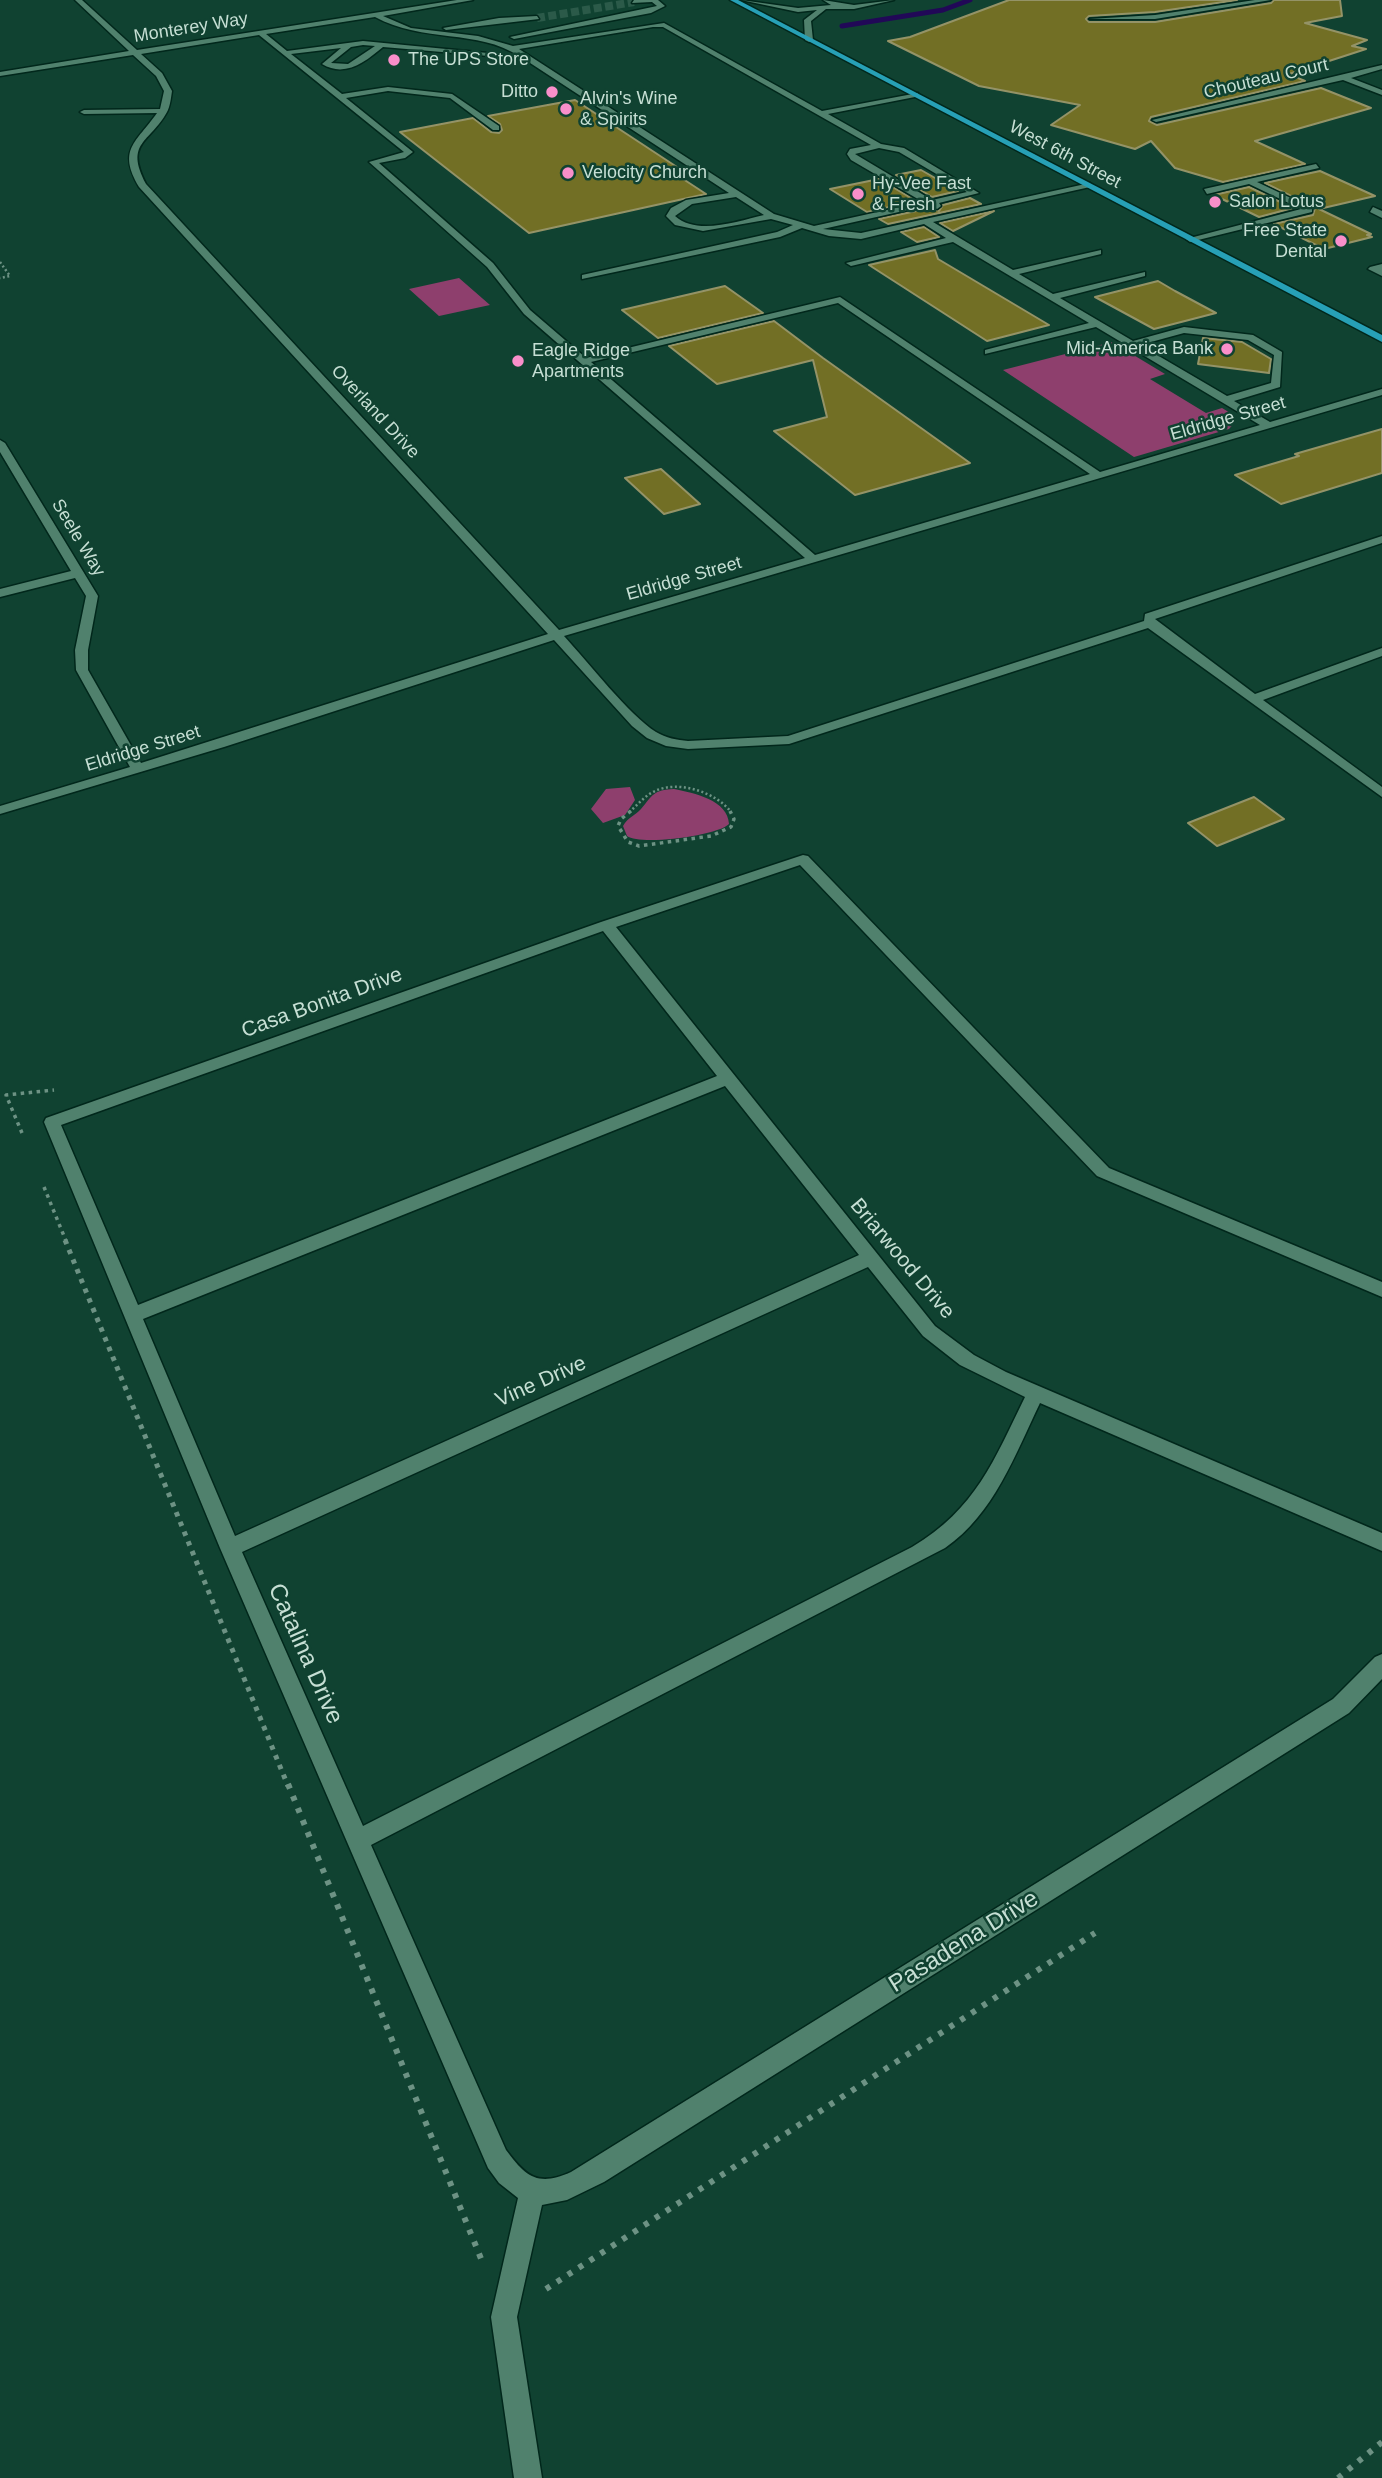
<!DOCTYPE html>
<style>
body{margin:0}
canvas{display:block;background:#104231}
</style>
<canvas width="1382" height="2478"></canvas>
<script>
const ctx = document.querySelector('canvas').getContext('2d');
ctx.lineJoin = 'round';
function fill(path, color) { ctx.fillStyle = color; ctx.fill(path, 'evenodd'); }
function strokePath(path, color, width, dash) { ctx.strokeStyle = color; ctx.lineWidth = width; ctx.lineCap = dash ? 'butt' : 'round'; ctx.setLineDash(dash || []); ctx.stroke(path); }
function drawText(font, color, halo, rows, align = 'center') {
  ctx.font = font + ' Helvetica,sans-serif'; ctx.lineWidth = 5; ctx.setLineDash([]); ctx.textBaseline = 'middle'; ctx.strokeStyle = halo; ctx.fillStyle = color; for (const [text, x, y, turn = 0] of rows) {
    ctx.save(); ctx.translate(x, y); ctx.rotate((+turn || 0) * Math.PI / 180); ctx.textAlign = isNaN(turn) ? turn : align; if (halo) ctx.strokeText(text, 0, 0); ctx.fillText(text, 0, 0); ctx.restore();
  }
}
const green = new Path2D(`
 M459,278L490,305L439,316L409,289Z
 M1112,342L1165,374L1150,379L1206,413L1222,408L1232,414L1235,422L1229,429L1134,457L1003,370Z
 M630,787L635,800L625,815L603,823L591,809L606,789Z
 M674,789C694,793 728,800 729,824C717,836 640,846 627,836L623,826C628,817 635,816 641,809C653,795 653,790 674,789Z`);
const stream = new Path2D(`
 M842,26L943,10L970,0`);
const building = new Path2D(`
 M1009,0H1237L1155,12L1089,16L1086,19L1089,22H1155L1271,3L1274,0H1340L1342,16L1305,23L1367,40L1352,46L1366,49L1289,74L1305,81L1151,117L1149,121L1157,125L1321,88L1371,108L1255,141L1305,164L1223,182L1175,168L1151,141L1135,149L1051,125L1080,105L979,86L888,41L910,37Z
 M575,100L683,171H680L687,175L680,177L706,194L529,233L400,132L473,118L491,132L499,133L502,130L500,124L488,116Z
 M921,170L958,191L932,197L896,175Z
 M1320,171L1375,196L1319,209L1371,234L1367,235L1372,237L1324,249L1274,224L1313,215L1315,208L1265,183Z
 M879,179L916,201L867,212L830,189Z
 M1249,187L1293,208L1259,217L1214,195Z
 M970,198L981,204L888,224L879,219L930,208L939,211L943,205Z
 M994,211L953,231L940,223Z
 M924,227L939,237L917,242L901,232Z
 M935,250L938,259L1049,325L987,341L869,265Z
 M1158,281L1175,291L1216,313L1154,329L1095,297Z
 M725,286L763,313L658,338L622,310Z
 M774,321L823,358L970,463L855,495L774,431L827,417L813,360L717,384L669,346Z
 M1203,338L1242,342L1271,359L1269,373L1198,364Z
 M1382,429V473L1281,504L1235,475L1299,456L1295,454Z
 M661,469L700,504L664,514L625,478Z
 M1254,797L1284,819L1217,846L1188,823Z`);
const minorTunnel = new Path2D(`
 M537,18L634,2`);
const pathFar3 = new Path2D(`
 M0,262L10,276L0,278
 M629,812C638,805 644,796 655,791C678,780 716,792 731,812`);
const pathFar2 = new Path2D(`
 M631,811L621,819L618,826L628,842L639,846L711,836L731,827L734,819L730,811
 M22,1133L6,1095L54,1090
 M44,1187L66,1241`);
const pathFar1 = new Path2D(`
 M65,1240L288,1786`);
const path = new Path2D(`
 M288,1784L482,2261
 M546,2289L1095,1933
 M1338,2478L1382,2442`);
const minor = new Path2D(`
 M75,0H82L137,50L457,0H473L383,16L411,28L478,36L513,46L664,23L822,111L918,93L915,97L828,114L881,144L904,148L979,193L939,203L941,206L937,209L930,205L823,229L861,233L1090,183V187L933,222L1013,270L1101,250V254L1019,274L1053,294L1145,272V276L1060,298L1133,341L1184,327L1253,335L1282,352L1280,387L1234,401L1270,422L1382,389V395L564,636C588,662 629,715 656,732C666,738 677,740 688,741L788,736L1144,621L1145,614L1382,536V543L1155,619L1255,694L1382,648V656L1263,700L1382,787V797L1148,628L789,744L688,749L666,746L647,738L632,726L554,640L224,747L0,814V806L130,767L76,670L75,650L86,596L75,578L0,597V589L71,571L0,452V440L5,443L98,596L88,650V670L141,763L548,634L139,187C117,149 136,143 157,113L84,114L80,112L84,110L160,109L164,91L156,76L133,55L0,76V72L129,51ZM375,17C423,43 478,29 519,56L363,41L287,51L266,34ZM653,27H663L871,145L850,149L847,154L851,160L923,202L814,226L774,214L519,49ZM259,35L404,152L369,162L487,267L524,314L805,558L559,630L146,184C124,142 150,143 167,112C170,107 171,98 172,91L162,73L141,54ZM363,45L375,46L348,64L331,63L351,47ZM383,47L524,59L729,193L686,200L671,208L666,216L675,225L703,231L771,219L793,225L777,232L582,275V279L780,237L802,228L829,236L861,239L924,224L946,238L846,263L851,266L953,242L1089,323L985,350V354L1096,327L1260,425L1100,472L840,297L586,358L530,310L493,263L379,163L405,158L413,152L346,98L388,91L450,98L493,130H499V126L452,94L388,87L342,94L291,54L341,48L322,64C345,78 365,62 383,47ZM879,148L899,152L967,192L932,200L855,154ZM736,197L764,215C738,221 697,236 675,216L692,204ZM838,303L1090,474L815,555L591,362ZM1184,333L1248,340L1274,355L1271,383L1227,396L1140,345Z
 M634,0H658L665,6L651,13L514,39L510,37L657,6L652,2L632,3Z
 M741,0L798,8L831,5L823,0L854,5L894,0L854,9H826L811,21L813,40L809,42L805,40L804,20L817,10L798,12Z
 M1255,0H1271L1155,19H1089L1155,15Z
 M537,16L539,19L446,30L443,28L499,18Z
 M1382,65V69L1351,78L1382,90V95L1343,80L1156,122L1152,120Z
 M1316,164L1319,168L1257,182L1312,208V212L1190,242L1186,239L1301,209L1249,184L1207,194L1204,189Z
 M1373,207L1382,211V218L1370,212Z
 M1382,264V276L1368,269L1370,267Z
 M803,855L808,856L1109,1168L1382,1282V1297L1097,1176L800,865L616,927L935,1326L974,1355L1006,1372L1382,1533V1551L1040,1403C1015,1455 994,1514 945,1548L371,1845L506,2150C526,2177 538,2187 571,2172L1333,1699L1375,1657L1382,1654V1679L1349,1713L604,2182L567,2200L542,2205L517,2317L542,2478H514L491,2317L518,2198L499,2183L488,2168L220,1548L44,1122L46,1118L601,922ZM603,931L717,1076L138,1305L61,1125ZM725,1086L859,1255L235,1536L143,1319ZM868,1267L923,1336L960,1365L1025,1397C994,1460 976,1509 912,1547L363,1826L242,1552Z`);
const major = new Path2D(`
 M730,0H738L1382,335V342Z`);
const markers = [
 [394,60,7,"#f98fca"],
 [552,92,7,"#f98fca"],
 [566,109,7,"#f98fca"],
 [568,173,7,"#f98fca"],
 [858,194,7,"#f98fca"],
 [1215,202,7,"#f98fca"],
 [1341,241,7,"#f98fca"],
 [1227,349,7,"#f98fca"],
 [518,361,7,"#f98fca"]
];
const farStreetnames = [
 ["Monterey Way",191,28,-9],
 ["Chouteau Court",1266,79,-13],
 ["West 6th Street",1065,155,28],
 ["Overland Drive",375,412,47],
 ["Eldridge Street",1228,419,-16],
 ["Seele Way",78,538,59],
 ["Eldridge Street",684,579,-16],
 ["Eldridge Street",143,749,-17]
];
const farPoinames = [
 ["The UPS Store",408,60],
 ["Ditto",538,92,"right"],
 ["Alvin's Wine",580,99],
 ["& Spirits",580,120],
 ["Velocity Church",582,173],
 ["Hy-Vee Fast",872,184],
 ["& Fresh",872,205],
 ["Salon Lotus",1229,202],
 ["Free State",1327,231,"right"],
 ["Dental",1327,252,"right"],
 ["Mid-America Bank",1213,349,"right"],
 ["Eagle Ridge",532,351],
 ["Apartments",532,372]
];
const streetNames = [
 ["Casa Bonita Drive",322,1003,-20],
 ["Briarwood Drive",902,1259,50],
 ["Vine Drive",541,1382,-24]
];
const nearStreetnames = [
 ["Catalina Drive",305,1654,66],
 ["Pasadena Drive",964,1942,-32]
];
fill(green, '#8e3f6d');
strokePath(stream, '#210857', 5);
fill(building, '#726f25');
strokePath(building, '#949367', 2);
strokePath(minorTunnel, '#2b5a49', 8, [8, 3.5]);
strokePath(minor, '#01271b', 3);
strokePath(major, '#01271b', 3);
strokePath(pathFar3, '#6d9284', 2.5, [2, 2.5]);
strokePath(pathFar2, '#6d9284', 3.5, [3.5, 4.5]);
strokePath(pathFar1, '#6d9284', 5, [4.5, 6]);
strokePath(path, '#6d9284', 6, [5, 8]);
fill(minor, '#50816d');
fill(major, '#27a0b6');
for (const [x, y, r, color] of markers) { const dot = new Path2D(); dot.arc(x, y, r, 0, 2 * Math.PI); ctx.fillStyle = color; ctx.fill(dot); strokePath(dot, '#104231', 2.5); }
drawText('18px', '#c6dfd4', '#104231', farStreetnames);
drawText('18px', '#c6dfd4', '#104231', farPoinames, 'left');
drawText('21px', '#c6dfd4', '#104231', streetNames);
drawText('24px', '#c6dfd4', '#104231', nearStreetnames);
</script>
